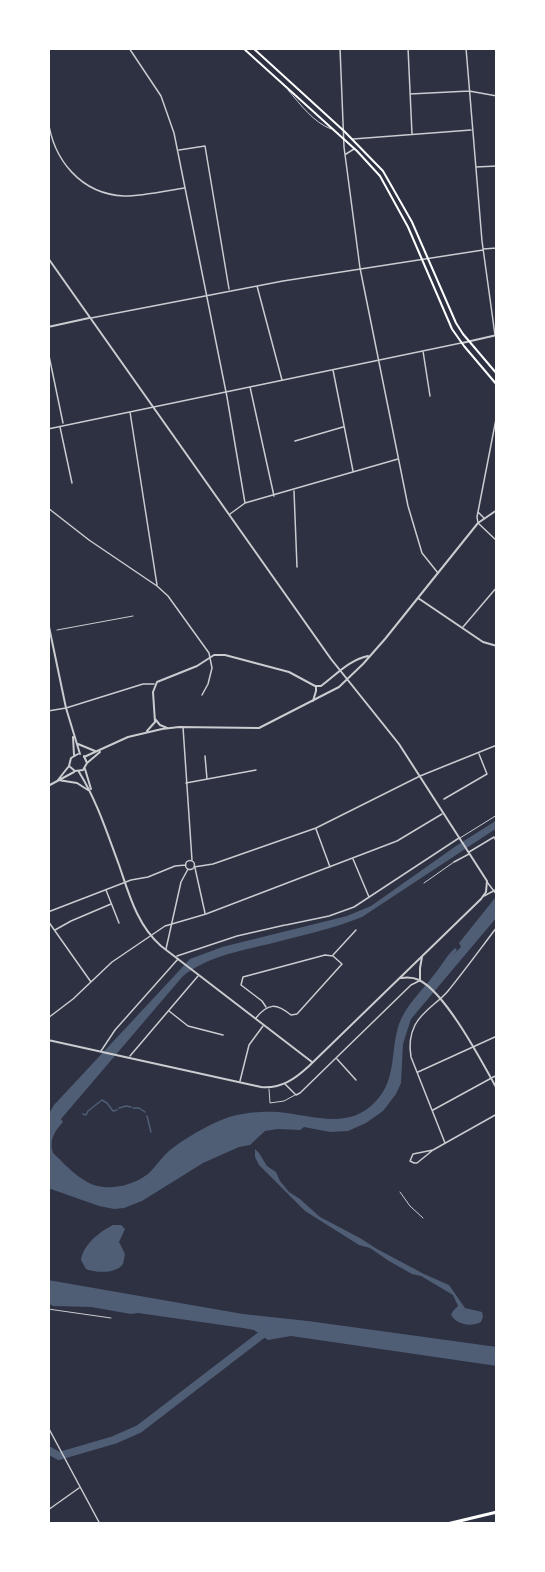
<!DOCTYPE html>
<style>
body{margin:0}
#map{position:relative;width:545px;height:1572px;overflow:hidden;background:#2d3142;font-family:Helvetica,sans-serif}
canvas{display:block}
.frame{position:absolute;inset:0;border:50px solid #fff;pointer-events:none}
</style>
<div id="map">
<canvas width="545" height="1572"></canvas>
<div class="frame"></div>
</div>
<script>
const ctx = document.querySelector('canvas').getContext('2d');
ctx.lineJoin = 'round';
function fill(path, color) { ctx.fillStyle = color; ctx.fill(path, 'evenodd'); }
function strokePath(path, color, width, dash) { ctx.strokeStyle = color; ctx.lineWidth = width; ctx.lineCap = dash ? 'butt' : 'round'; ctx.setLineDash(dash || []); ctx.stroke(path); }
const water = new Path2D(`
 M497,820V828L362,917C332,929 300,936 269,944C239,951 207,957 183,976L61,1119L63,1122C54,1132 49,1140 53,1153C63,1162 72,1173 84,1180C102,1193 131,1187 148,1174C153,1170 162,1157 169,1151C183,1139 219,1118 237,1115C249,1112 266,1111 278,1112C312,1115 349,1131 376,1101C397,1079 390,1051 399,1024C406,1005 421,992 433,976C441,967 446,956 455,948L457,950L454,954L461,947L459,943L495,898L497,899V917L411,1019L403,1044L401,1083L396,1094L383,1111L366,1123L348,1131L330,1132L304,1127L300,1130L278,1129L265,1131L250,1145L239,1147L203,1163L142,1201L124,1208L114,1209L99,1206L48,1188V1115L54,1105L190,959L222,947L347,916L371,906L456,846Z
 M255,1149L259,1153L267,1166L276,1172L280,1181L289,1192L300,1199L320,1217L360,1238L377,1249L424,1274L449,1285L465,1308L482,1312L483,1317L481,1322C471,1327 457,1325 451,1315L453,1311L458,1306L453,1295L421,1276L412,1274L389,1261L370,1248L359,1245L305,1211L259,1165L255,1157Z
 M113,1225H121L125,1229L119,1242L125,1254L123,1264C116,1274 96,1273 86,1269L81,1260C83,1245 99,1232 113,1225Z
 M48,1280L243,1314L308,1321L497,1347V1366L291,1336L268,1340L254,1330L243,1328L138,1313L131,1314L91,1307L53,1306L48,1303Z`);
const stream = new Path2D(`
 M119,1108L126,1106L131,1107
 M133,1108H139L145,1112
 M83,1114L86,1115L88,1111L102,1100L107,1103L113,1111L117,1110
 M147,1116L151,1132`);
const river = new Path2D(`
 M48,1450L59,1456L114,1440L139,1429L268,1330`);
const service = new Path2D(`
 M288,90C301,105 313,122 331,129
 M57,630L133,616
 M460,838L497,815
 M424,883L454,862
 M269,1089L270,1103L284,1101L295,1095
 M400,1192L410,1206L423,1218
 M48,1309L111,1318`);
const pedestrian = new Path2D(`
 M286,925L329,916L354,907L459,838`);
const minor = new Path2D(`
 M129,48L161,96L174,133L227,397L245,503
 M340,48L344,147L360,268L408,506L422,553L438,573
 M408,48L412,134
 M466,48L482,241L495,335
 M48,49V48
 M410,94L469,91L497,96
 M48,119C53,160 81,194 124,196C143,196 165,191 184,188
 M353,139L471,130
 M179,150L205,146L229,289
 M346,154L354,149
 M476,167L497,166
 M483,249L497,248
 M257,286L282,380
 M91,318L283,281L483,250
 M48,351L63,423
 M423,351L430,396
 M333,370L353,471
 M250,387L274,496
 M130,412L157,585
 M497,414L477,517L478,523L497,541
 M60,427L72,483
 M48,429L461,343
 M295,441L343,427
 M294,491L297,567
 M48,508L89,540L157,586L168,596L209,653L212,668L208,684L202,695
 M478,512L484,518
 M230,514L245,503L398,459
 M463,627L497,587
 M48,711L66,708L143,684H154
 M183,727L192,860
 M205,756L207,779
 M186,783L256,770
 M444,799L487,774L479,754
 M316,829L330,867
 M469,852L494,837L497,842
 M353,859L369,897
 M185.5 865a4.5 4.5 0 1 1 9 0a4.5 4.5 0 1 1-9 0Z
 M454,862L469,854
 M194,867L213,864L316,828L420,776L497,745
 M195,868L205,913
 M487,882L497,895
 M106,890L119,923
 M484,896L497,889
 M48,912L131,880L148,877L175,866L186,865
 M48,921L91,982
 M55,930L71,921L111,904
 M166,949L181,882L188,869
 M333,955L356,930
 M177,956L237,936L285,925
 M169,1011L188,1026L223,1035
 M48,1018L73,999L112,962L165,926L206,914L397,841L442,814
 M256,1018C268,1003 276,1003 291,1015L297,1014L342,964L333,956L325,955L243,977L241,985L262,1001L266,1007
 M101,1051L115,1030L178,959
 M130,1056L198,976
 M337,1059L356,1080
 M418,1072L497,1036
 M240,1081L249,1045L263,1026
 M285,1084L296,1095L300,1093L411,985L419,981
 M433,1110L497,1075
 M445,1143L411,1057C409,1046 410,1035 415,1025C423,1010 438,1003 448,991C465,970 481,948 497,927
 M433,1150L413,1154L410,1161L414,1163H417L433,1150L497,1114
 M48,1427L100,1524
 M48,1510L79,1488`);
const tertiary = new Path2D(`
 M48,258L331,659L399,744L487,881L486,892L481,899L309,1066C295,1079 281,1089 261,1087L48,1040
 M48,327L89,318
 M462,343L497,335
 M418,598L483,642L497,646
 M48,622L66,708L80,754
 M315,686H321C336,675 349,660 368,656
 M313,701L316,691V686
 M155,719L160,725L167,728
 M147,731L155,722L153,692L157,682L197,666L214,655H225L289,672L315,686
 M73,737L74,755
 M78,744L95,751
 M84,757L128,737L162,729L179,727L259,728L339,687L363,664L385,639L478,523L497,510
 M87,763L100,752
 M69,766L75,771L83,770L87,763L84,756
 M85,769L91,789
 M79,772C97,801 107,833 119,865C129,894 137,925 161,946L312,1062
 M58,780L69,766L71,758L78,754
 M58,780L77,783L88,790
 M48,786L74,772
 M401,978C407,977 413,977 419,980C446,993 482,1062 497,1089
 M420,981V968L422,957`);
const secondary = new Path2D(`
 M243,48L357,151L380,176L408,227L452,329L464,346L497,385
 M253,48L344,131L383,171L412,222L456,323L463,334L497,374`);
const primary = new Path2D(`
 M447,1524L497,1512`);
fill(water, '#4f5d75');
strokePath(stream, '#4f5d75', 1.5);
strokePath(river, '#4f5d75', 8);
strokePath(service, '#caccd0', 1);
strokePath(pedestrian, '#caccd0', 1.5);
strokePath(minor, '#caccd0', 1.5);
strokePath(tertiary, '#caccd0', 2);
strokePath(secondary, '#fff', 2);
strokePath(primary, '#fff', 3);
</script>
